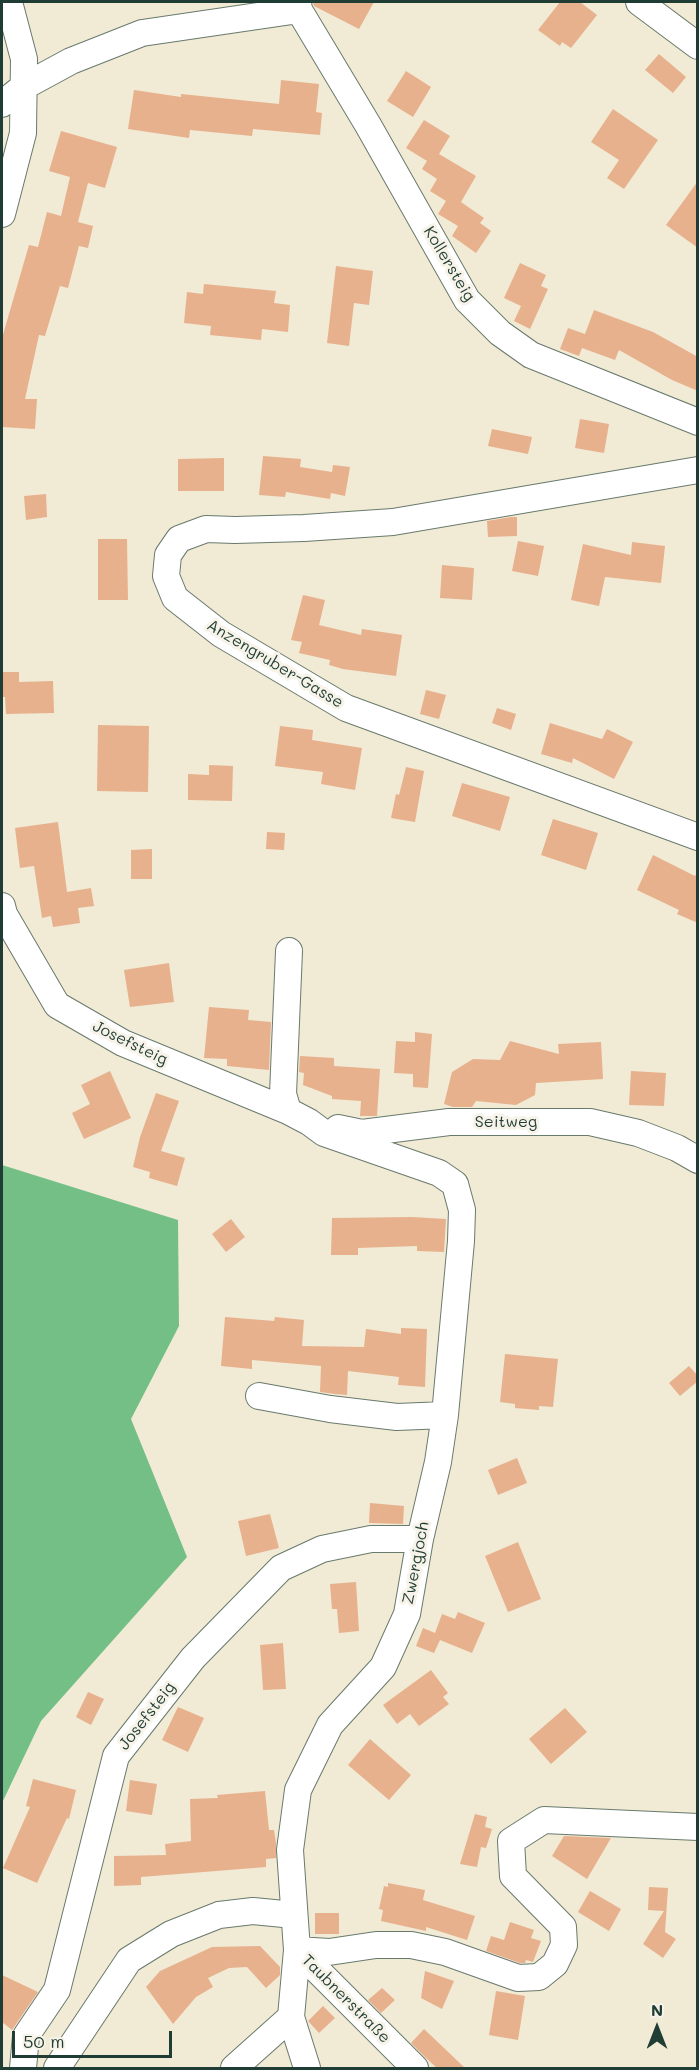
<!DOCTYPE html>
<meta charset="utf-8">
<style>
body{margin:0}
#map{position:relative;width:699px;height:2070px;overflow:hidden;background:#f1ead5;font-family:Mali,sans-serif}
canvas{display:block}
.frame{position:absolute;inset:0;border:3px solid #1f3d34;pointer-events:none}
.north{position:absolute;left:627px;top:1998px;width:60px;height:60px;-webkit-text-stroke:4px #f7f3e8;paint-order:stroke;rotate:0deg;font-size:16px;font-weight:700;line-height:24px;text-align:center;color:#1f3d34}
.north::after{content:'';display:block;margin:auto;width:21px;height:27px;background:#1f3d34;clip-path:polygon(50% 0,100% 100%,50% 72%,0 100%)}
.scale{position:absolute;left:12px;top:2031px;width:160px;height:27px;box-sizing:border-box;border:3px solid #1f3d34;border-top:0;padding-left:8px;font-size:18px;line-height:21px;white-space:nowrap;color:#1f3d34;-webkit-text-stroke:4px #f7f3e8;paint-order:stroke}
</style>
<div id="map">
<canvas width="699" height="2070"></canvas>
<div class="frame"></div>
<div class="north">N</div>
<div class="scale">50 m</div>
</div>
<script>
const ctx = document.querySelector('canvas').getContext('2d');
ctx.lineJoin = 'round';
function fill(path, color) { ctx.fillStyle = color; ctx.fill(path, 'evenodd'); }
function strokePath(path, color, width, dash) { ctx.strokeStyle = color; ctx.lineWidth = width; ctx.lineCap = dash ? 'butt' : 'round'; ctx.setLineDash(dash || []); ctx.stroke(path); }
function drawText(font, color, halo, rows, align = 'center') {
  ctx.font = font + ' Mali,sans-serif'; ctx.lineWidth = 6; ctx.setLineDash([]); ctx.textBaseline = 'middle'; ctx.strokeStyle = halo; ctx.fillStyle = color; for (const [text, x, y, turn = 0] of rows) {
    ctx.save(); ctx.translate(x, y); ctx.rotate((+turn || 0) * Math.PI / 180); ctx.textAlign = isNaN(turn) ? turn : align; if (halo) ctx.strokeText(text, 0, 0); ctx.fillText(text, 0, 0); ctx.restore();
  }
}
const forest = new Path2D(`
 M2,1165L178,1220L179,1326L131,1419L187,1557L41,1721L2,1803Z`);
const building = new Path2D(`
 M313,2H374L359,29L314,6Z
 M560,2H580L597,15L571,48L562,42L560,46L538,30Z
 M659,54L686,77L673,93L645,70Z
 M406,71L431,87L413,117L387,101Z
 M281,80L319,84L316,112L322,113L320,135L253,129L252,136L190,130L189,138L128,129L134,90L181,97V94L279,104Z
 M613,109L658,140L624,189L607,178L619,160L591,142Z
 M424,120L450,136L439,154L476,176L461,202L484,218L480,223L491,231L476,253L452,236L458,226L438,214L446,201L430,191L437,179L422,169L427,161L406,148Z
 M61,131L117,147L105,188L88,183L78,222L93,226L88,248L79,246L68,288L60,286L45,336L39,335L25,399H37L35,429L2,427V338L29,245L38,247L47,212L61,216L70,177L49,171Z
 M698,181V248L666,225Z
 M520,263L546,275L541,286L548,289L530,329L514,321L521,306L504,298Z
 M336,266L373,271L369,305L354,303L349,346L327,343Z
 M204,284L276,291L274,303L290,305L288,332L262,329L261,340L210,335L211,326L184,323L187,292L203,294Z
 M594,310L653,332L698,357V391L672,380L619,350L615,360L582,348L579,356L560,349L568,328L585,334Z
 M580,419L609,424L604,453L575,448Z
 M492,429L532,437L528,454L488,446Z
 M263,456L301,459L300,467L332,472L333,465L350,467L345,496L331,493L330,499L286,492L285,497L259,495Z
 M224,458V491H178V459Z
 M46,494L47,517L26,520L24,496Z
 M511,517H517V536L488,537L487,521Z
 M98,539H127L128,600H98Z
 M518,541L544,546L538,576L512,571Z
 M632,542L665,546L661,583L605,577L599,606L571,600L583,544L631,555Z
 M442,565L474,568L472,600L440,598Z
 M303,595L325,600L319,625L361,635L362,629L402,635L396,676L343,669L329,665L330,660L299,653L302,642L291,640Z
 M2,672H19V682L53,681L54,713L6,714L5,697H2Z
 M426,690L446,695L439,719L420,714Z
 M497,708L516,714L511,730L492,723Z
 M550,723L602,739L607,729L633,742L614,779L573,758L572,763L541,754Z
 M98,725L149,726L148,792L97,791Z
 M280,726L313,730L312,740L362,748L355,790L321,784L323,772L275,766Z
 M209,765L233,766L232,801L188,800V774L209,775Z
 M406,767L424,771L415,822L391,818L396,794L399,795Z
 M462,783L510,797L500,831L452,816Z
 M553,819L598,833L586,870L541,855Z
 M58,822L67,892L91,888L94,906L78,908L80,923L53,927L51,916L42,918L34,866L20,868L15,828Z
 M267,832L285,833L284,850L266,849Z
 M152,849V879H131V850Z
 M653,855L695,876L698,871V923L677,914L679,910L637,890Z
 M169,963L174,1002L130,1007L124,970Z
 M209,1007L249,1010L248,1020L271,1022L269,1070L227,1066V1059L204,1058Z
 M415,1032L432,1034L428,1088L413,1087V1074L394,1073L396,1041L415,1042Z
 M510,1041L559,1054L558,1044L601,1042L603,1079L536,1083L535,1095L516,1105L476,1101L472,1107H453L444,1104L452,1072L473,1059L500,1060Z
 M300,1056L334,1058V1066L380,1069L377,1116H360L361,1101L332,1099V1096L303,1085L304,1073L299,1072Z
 M110,1071L131,1118L84,1139L72,1113L90,1104L81,1085Z
 M631,1071L666,1073L664,1106L629,1105Z
 M156,1093L179,1101L161,1151L185,1158L177,1186L149,1178L150,1172L133,1167L140,1137Z
 M412,1217L446,1219L444,1252L417,1251V1246L358,1248V1255H331L332,1218Z
 M231,1219L245,1237L226,1252L212,1234Z
 M225,1317L274,1321L275,1317L304,1320L302,1346L364,1347L366,1329L401,1334V1328L427,1329L425,1387L398,1385L399,1377L348,1371L347,1395L335,1394L320,1392L321,1366L252,1360V1369L221,1366Z
 M505,1354L558,1359L553,1407L539,1406V1410L515,1408V1404L500,1402Z
 M689,1366L698,1376V1381L680,1396L669,1383Z
 M517,1458L527,1483L498,1495L488,1470Z
 M370,1503L404,1506L403,1524L369,1523Z
 M270,1514L279,1548L246,1556L238,1521Z
 M518,1542L541,1599L508,1612L485,1556Z
 M356,1582L359,1631L339,1633L337,1609H332L330,1584Z
 M458,1612L485,1623L472,1653L440,1640L434,1653L416,1646L423,1628L435,1633L442,1614L455,1619Z
 M283,1643L286,1689L263,1690L260,1645Z
 M431,1670L448,1693L443,1697L449,1704L419,1726L410,1714L397,1724L383,1705Z
 M88,1692L104,1699L91,1725L76,1717Z
 M178,1707L204,1718L188,1752L162,1740Z
 M565,1708L587,1732L551,1764L529,1739Z
 M370,1739L411,1775L389,1800L348,1765Z
 M33,1779L76,1790L69,1819L67,1818L37,1883L3,1868L30,1807L26,1806Z
 M130,1780L157,1784L152,1815L126,1811Z
 M265,1791L269,1830H274L276,1843V1858L266,1859V1867L141,1877V1885L114,1886V1856L166,1855L165,1844L191,1841L190,1799L218,1798L217,1795Z
 M475,1814L487,1817L485,1827L492,1829L486,1848L481,1847L477,1867L460,1864Z
 M564,1836L611,1838L587,1879L552,1856Z
 M388,1883L425,1890L423,1900L475,1916L467,1940L426,1927V1931L381,1921L383,1910L379,1909L384,1886L388,1887Z
 M649,1887L668,1888L665,1932L676,1939L663,1958L643,1944L664,1911L648,1910Z
 M590,1891L621,1909L609,1931L578,1912Z
 M315,1913H339V1934H315Z
 M510,1922L534,1930L531,1938L541,1941L533,1962L526,1960L525,1963H520L486,1951L491,1936L504,1940Z
 M260,1946L280,1967V1975L266,1988L247,1967L229,1968L208,1978L213,1987L196,1997L173,2024L146,1987L160,1971L212,1947Z
 M425,1971L454,1981L442,2009L421,1998Z
 M2,1975L38,1992L12,2030L2,2022Z
 M382,1988L395,2000L381,2013L368,2000Z
 M496,1991L525,1996L518,2040L489,2035Z
 M323,2006L335,2018L319,2033L308,2021Z
 M424,2029L465,2068H437L426,2058L411,2043Z`);
const minor = new Path2D(`
 M298,2L299,10L368,125L467,300L500,333L531,355L698,422
 M639,2L698,46
 M2,104L23,87L71,61L142,33L299,10
 M2,214L23,133L24,59L9,2
 M698,470L393,522L304,528L235,530L206,529L179,539L168,555L166,576L175,598L221,634L346,708L698,837
 M2,906L4,914L57,1005L123,1043L288,1111L309,1122L324,1133L439,1173L455,1184L462,1210L461,1241L445,1415L438,1462L420,1539L407,1614L383,1667L330,1725L298,1790L290,1850L297,1950L291,2017L307,2068
 M288,1111L283,1094L289,951
 M338,1128L362,1133L449,1122H590L638,1133L677,1148L698,1160
 M259,1396L330,1409L397,1417L445,1415
 M297,1950L329,1952L376,1945H411L445,1952L518,1978L539,1977L555,1964L564,1945L563,1927L513,1876L511,1841L544,1820L698,1827
 M297,1950L415,2068
 M23,2068L26,2036L57,1990L116,1756L193,1658L281,1568L322,1549L371,1539H420
 M57,2068L129,1960L171,1934L219,1915L253,1911L294,1915
 M234,2068L291,2017`);
const streetNames = [
 ["Kollersteig",449,264,59],
 ["Anzengruber-Gasse",275,664,31],
 ["Josefsteig",130,1043,26],
 ["Seitweg",506,1122],
 ["Zwergjoch",416,1563,-79],
 ["Josefsteig",147,1716,-52],
 ["Taubnerstraße",346,1999,45]
];
fill(forest, '#74bf86');
fill(building, '#e7b18d');
strokePath(minor, '#687a6c', 28);
strokePath(minor, '#fff', 26);
drawText('16px', '#1f3d34', '#f7f3e8', streetNames);
</script>
